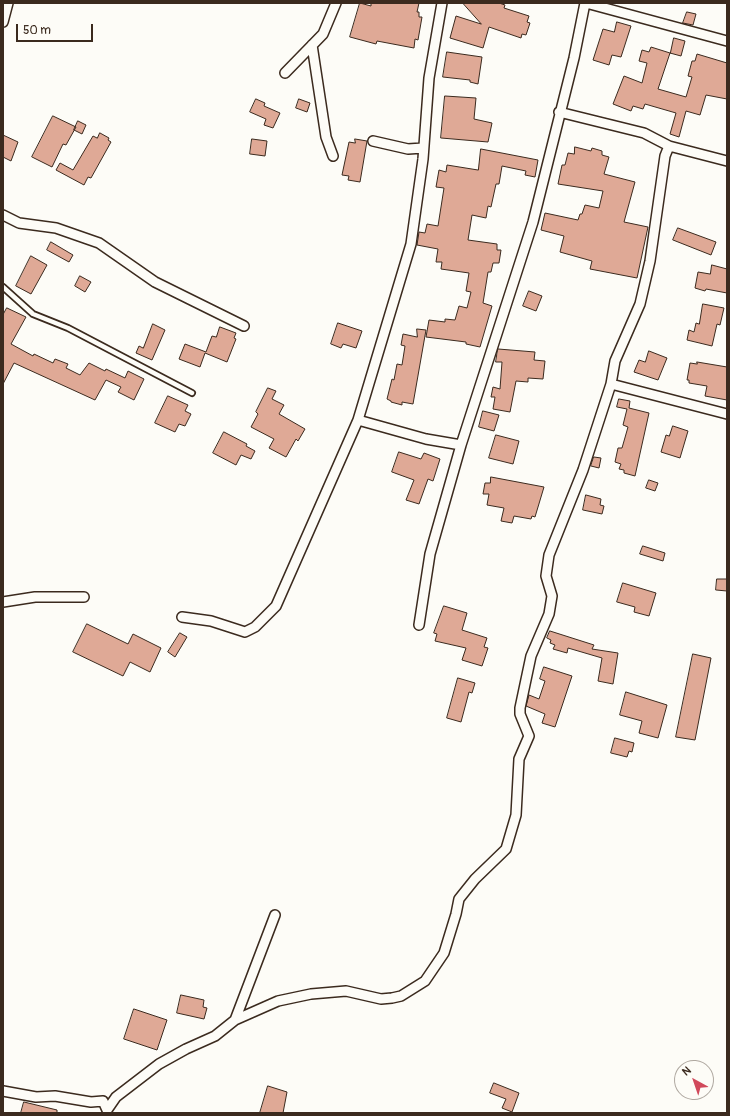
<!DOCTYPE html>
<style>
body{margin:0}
#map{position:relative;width:730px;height:1116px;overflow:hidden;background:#fdfcf7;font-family:Pangolin,sans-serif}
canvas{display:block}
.frame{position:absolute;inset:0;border:4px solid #3b2a1e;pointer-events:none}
.north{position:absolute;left:674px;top:1060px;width:40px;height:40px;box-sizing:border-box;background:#fdfcf7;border:1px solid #afa8a0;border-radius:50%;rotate:320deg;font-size:11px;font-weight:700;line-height:16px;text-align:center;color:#3b2a1e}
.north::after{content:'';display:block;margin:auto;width:14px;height:18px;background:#d1495b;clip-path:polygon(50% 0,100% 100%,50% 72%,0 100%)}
.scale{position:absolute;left:16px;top:24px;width:77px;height:18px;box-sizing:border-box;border:2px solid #3b2a1e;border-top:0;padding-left:5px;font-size:12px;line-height:14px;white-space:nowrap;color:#3b2a1e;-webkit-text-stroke:3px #fdfcf7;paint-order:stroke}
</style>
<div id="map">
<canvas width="730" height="1116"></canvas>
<div class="frame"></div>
<div class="north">N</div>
<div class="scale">50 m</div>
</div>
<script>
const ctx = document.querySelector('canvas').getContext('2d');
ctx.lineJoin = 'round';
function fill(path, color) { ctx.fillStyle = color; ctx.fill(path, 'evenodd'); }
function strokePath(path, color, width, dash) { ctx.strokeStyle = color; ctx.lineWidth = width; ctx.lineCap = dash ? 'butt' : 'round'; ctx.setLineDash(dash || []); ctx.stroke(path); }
const building = new Path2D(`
 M360,3L371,6V3H419L417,12H419V17H422L418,40L415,39L414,48L377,41L376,44L350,37Z
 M463,3H499L505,5L504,8L529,16L527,22L530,23L526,35L522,34L521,38L489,27L483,48L450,38L456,16L481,24Z
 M687,12L696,14L693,25L683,23Z
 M617,22L631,26L621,57L612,55L609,65L593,60L603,29L614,32Z
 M674,38L685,41L681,56L670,53L658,89L686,97L692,77L688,76L692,61H695L697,54L727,63V99L706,95L700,115L686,111L679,137L670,134L676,113L645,104L643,109L633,106L631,111L613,104L624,76L642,83L647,63L639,61L642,50L649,52L651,47L670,53Z
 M447,52L482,57L478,84L470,82V80L443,77Z
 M445,96L476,98L474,119L492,123L488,142L441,138Z
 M256,99L265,103L264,106L280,113L273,128L264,125L266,119L250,112Z
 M299,99L310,103L307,112L296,108Z
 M53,116L76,127L66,145L63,144L52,167L32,157Z
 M78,121L86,125L82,134L74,130Z
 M100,133L109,138L108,140L111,142L91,178L88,177L84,185L56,170L60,163L73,170L93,136L97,138Z
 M3,135L18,142L11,161L3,157Z
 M252,139L267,141L265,156L250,154Z
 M355,139L367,141L360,182L348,180L349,176L342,175L349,142L355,143Z
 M575,147L591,151L592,148L602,151V155L609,157L604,174L635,182L624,222L648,227L637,278L590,269L592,261L560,252L564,236L541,230L545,213L578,220L580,214H582L585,205L599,208L603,191L558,184L562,165H565L568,153L574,154Z
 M481,149L538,160L535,177L525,175L526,171L502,166L499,184H496L491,207L488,206L486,218L472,215L468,240L497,244V250H501L499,263H493L491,272H488L483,303L492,306L480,347L466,344V342L426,337L429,320L445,322V319L455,320L459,306L467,308L471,292L466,291L469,273L441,269L442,262H436L438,249L417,245L419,232L425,233L427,224L438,226L444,188L436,187L439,170L446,172L447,165L478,170Z
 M678,228L716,242L711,255L673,240Z
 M51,242L73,255L69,262L47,250Z
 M31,256L47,265L31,294L16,286Z
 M712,265L727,269V293L706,289L705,291L695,288L698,272L710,274Z
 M80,276L91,282L85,292L75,286Z
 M529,291L542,296L536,311L523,306Z
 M703,304L724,308L720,325L717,324L712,346L687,340L689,330L694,332L696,323L699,324Z
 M7,308L26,317L11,344L33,356L34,354L53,363L55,359L68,364L66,368L80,375L89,363L105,371L106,369L125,378L128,371L144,379L134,400L118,392L121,387L106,380L95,400L14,363L3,384V315Z
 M338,323L362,331L356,348L343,344L341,348L331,344Z
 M153,324L165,330L152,360L136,353L139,346L143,348Z
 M220,327L236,333L234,338L236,339L227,362L205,353L200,367L179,359L185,344L206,352L212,336L216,337Z
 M417,329L426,330L413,404L402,402V405L391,402V401L387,399L392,379L394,380L397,364L402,365L405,346L401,345L403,334L417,337Z
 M498,349L535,352L534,360L545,361L543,379L528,378V382L516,381L510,412L493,409L495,397H491L493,387L500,389L502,362H496Z
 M649,351L667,358L658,380L634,372L639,360L645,362Z
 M697,362L727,367V400L705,396L707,386L689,383V380H687L690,363L697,364Z
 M268,388L276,391L272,399L284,405L279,414L305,429L298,441L296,439L286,457L269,448L274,439L251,427L258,414L256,412Z
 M168,396L188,405L185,411L191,414L185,426L179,424L175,432L155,423Z
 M619,399L630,401L629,408L649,413L635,476L624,473V470L619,469L621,464L615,462L618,448H622L628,427L623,425L627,409L617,407Z
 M483,411L499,415L494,431L479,427Z
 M673,426L688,431L680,458L661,452L666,435L669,436Z
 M224,432L247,444L246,446L255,451L251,459L241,455L236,465L213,453Z
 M496,435L519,441L513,464L489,458Z
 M399,452L421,459L424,453L440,459L433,481L428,479L419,504L406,500L414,480L392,472Z
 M594,457L601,458L599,468L591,466Z
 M491,477L544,487L535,517L532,516L531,519L514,516L512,523L501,521L504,508L487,505L489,494H483L485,483H490Z
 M649,480L658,483L655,491L646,488Z
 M586,495L601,499L600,505L604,506L602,514L583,510Z
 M643,546L665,553L663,561L640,554Z
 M717,579H727V591L716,590Z
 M623,583L656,593L649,616L634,612L635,607L617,602Z
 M444,606L467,613L462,630L487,638L484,647L488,648L482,666L462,660L466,648L435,641L437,634L434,633Z
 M87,624L128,644L133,634L161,648L150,672L130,662L123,676L73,652Z
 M550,631L594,645L592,649L618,653L613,684L598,681L602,658L568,648L567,653L553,649L555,645L550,643L551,640L547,638Z
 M180,633L187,637L175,657L168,652Z
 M693,654L711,658L695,740L676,737Z
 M544,667L572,676L555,727L542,723L545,714L526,706L529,695L539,699L545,681L540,679Z
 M458,678L475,683L472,693L469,692L461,722L447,718Z
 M626,692L667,705L658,738L639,733L642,721L620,715Z
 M615,738L634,743L632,752L629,751L627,757L611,753Z
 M181,995L204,1000L203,1007L207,1008L204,1019L177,1013Z
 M134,1009L167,1020L157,1050L124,1039Z
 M494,1083L519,1093L512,1112L502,1108L506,1099L490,1093Z
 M268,1086L287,1092L283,1113H260Z
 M24,1102L57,1110V1113H21Z`);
const service = new Path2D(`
 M3,287L33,314L68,328L192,393`);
const minor = new Path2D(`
 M586,3L727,41
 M3,22L8,3
 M312,45L326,137L333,156
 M285,73L323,34L336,3
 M559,112L644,133L669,146L665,156L650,261L640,304L615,361L611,384L727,414
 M373,141L408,149L423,148
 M669,146L727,161
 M3,215L19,223L56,228L99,243L155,282L244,326
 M358,420L411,244L423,159L429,78L442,3
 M3,602L35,597H84
 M182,617L211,621L245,632L255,627L276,606L358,420L426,439L461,445L533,222L574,58L585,3
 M419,625L430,554L461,445
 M235,1020L275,915
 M3,1091L36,1097L55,1096L91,1102L103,1101L107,1110L116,1097L159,1064L186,1049L215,1036L235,1020L278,1001L311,994L346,991L381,999L392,998L401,996L425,981L444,953L456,914L459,899L475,879L506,849L516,815L519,759L529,736L520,714V708L531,656L549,614L552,596L546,576L549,555L583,470L611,384`);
fill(building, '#dfa996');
strokePath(building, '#3b2a1e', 1);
strokePath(service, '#3b2a1e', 8);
strokePath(minor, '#3b2a1e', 12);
strokePath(service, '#fdfcf7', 4.5);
strokePath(minor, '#fdfcf7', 9);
</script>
